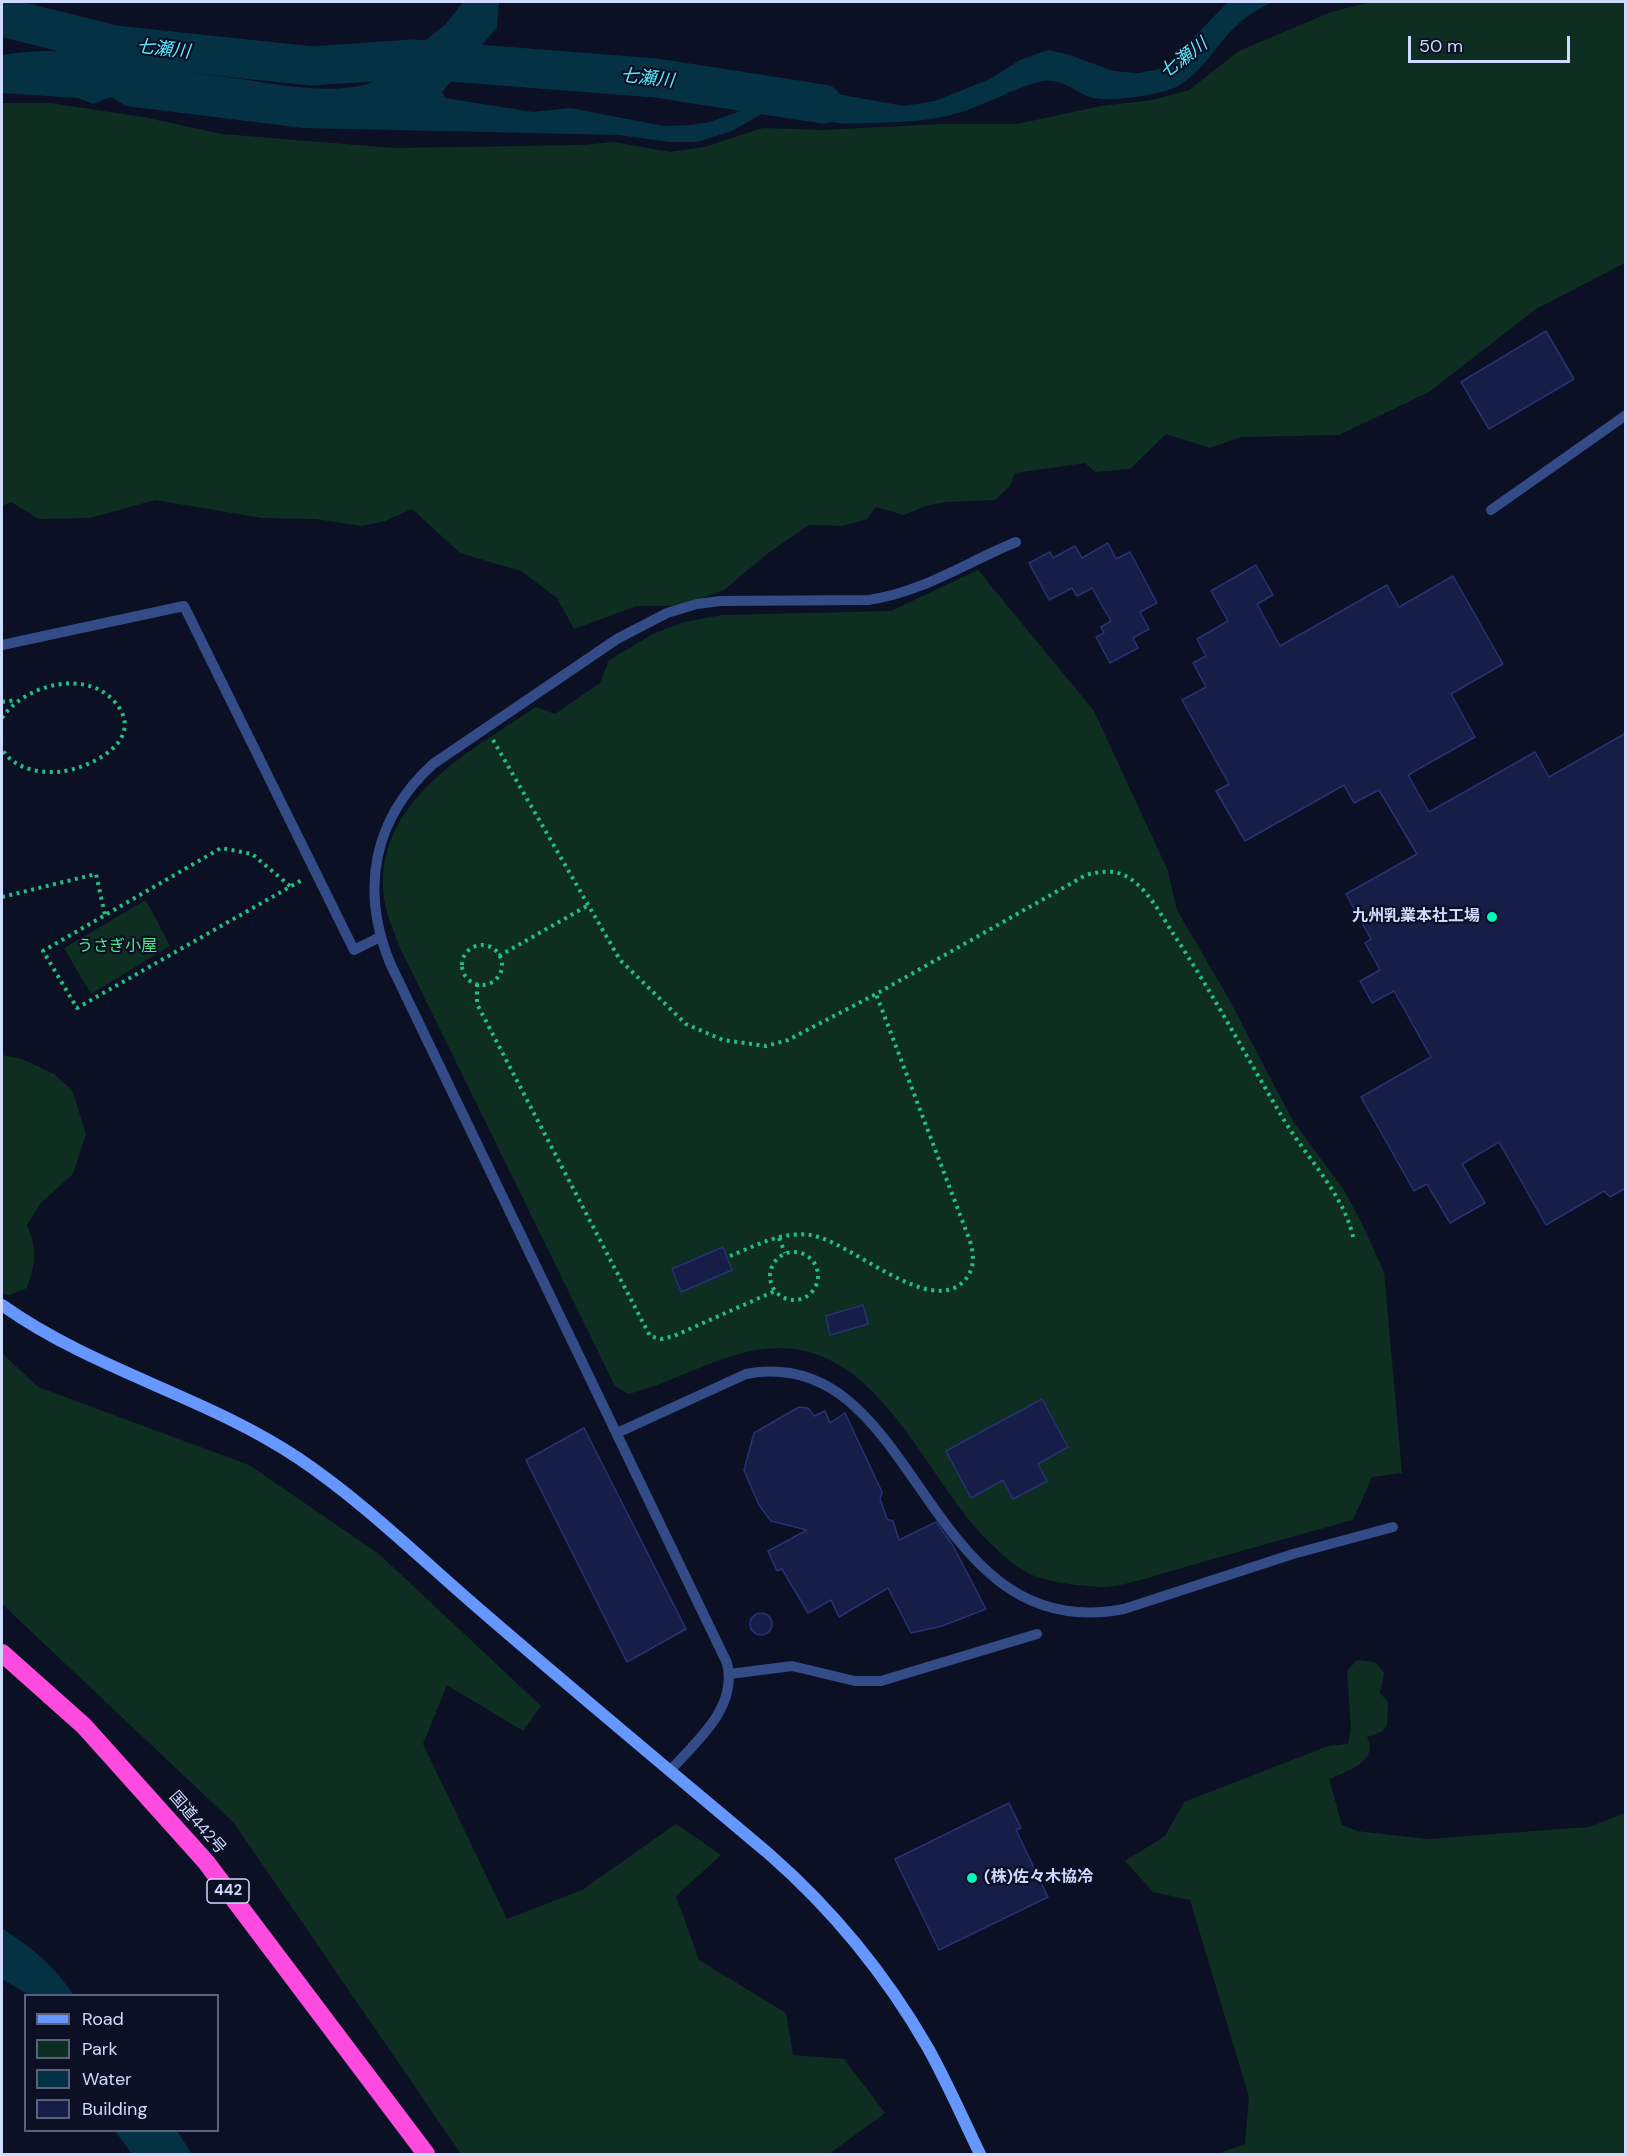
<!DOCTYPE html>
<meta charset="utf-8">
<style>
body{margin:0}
#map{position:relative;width:1627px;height:2156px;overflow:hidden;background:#0c1024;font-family:"DM Sans",sans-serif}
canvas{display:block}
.frame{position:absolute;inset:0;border:3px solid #cfdaff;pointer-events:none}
.legend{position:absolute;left:24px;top:1994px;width:195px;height:138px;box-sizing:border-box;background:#0c1024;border:2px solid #5a617c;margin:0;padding:8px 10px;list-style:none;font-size:18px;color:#cfdaff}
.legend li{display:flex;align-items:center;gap:12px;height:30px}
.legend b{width:30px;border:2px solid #5a617c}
.scale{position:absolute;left:1408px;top:36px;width:162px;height:27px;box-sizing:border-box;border:3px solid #cfdaff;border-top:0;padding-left:8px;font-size:18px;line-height:21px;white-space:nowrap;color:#cfdaff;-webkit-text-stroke:4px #0c1024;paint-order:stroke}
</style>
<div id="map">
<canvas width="1627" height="2156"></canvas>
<div class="frame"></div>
<ul class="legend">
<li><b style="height:8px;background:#6697ff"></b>Road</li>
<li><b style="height:16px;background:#0e2e22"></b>Park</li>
<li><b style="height:16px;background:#053144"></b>Water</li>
<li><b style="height:16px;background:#161d46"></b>Building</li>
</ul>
<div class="scale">50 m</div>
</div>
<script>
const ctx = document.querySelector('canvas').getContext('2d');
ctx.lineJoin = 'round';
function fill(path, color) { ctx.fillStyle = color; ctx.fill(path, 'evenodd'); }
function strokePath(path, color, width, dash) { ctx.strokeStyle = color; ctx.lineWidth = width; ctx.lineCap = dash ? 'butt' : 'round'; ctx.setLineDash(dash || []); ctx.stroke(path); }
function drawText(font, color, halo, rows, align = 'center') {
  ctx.font = font + ' "DM Sans","Noto Sans JP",sans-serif'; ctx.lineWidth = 4.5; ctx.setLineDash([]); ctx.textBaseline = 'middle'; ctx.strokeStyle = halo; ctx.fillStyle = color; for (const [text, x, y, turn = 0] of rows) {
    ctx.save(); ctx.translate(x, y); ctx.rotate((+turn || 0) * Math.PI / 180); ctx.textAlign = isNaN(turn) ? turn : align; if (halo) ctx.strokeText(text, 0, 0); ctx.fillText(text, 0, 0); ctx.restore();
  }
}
const green = new Path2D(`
 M1370,2H1625V263L1536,309L1429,392L1339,435L1241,437L1210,448L1166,434L1130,469L1095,472L1085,463L1015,473L1010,486L995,500L947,502L929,505L904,515L876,507L867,519L843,526L809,525L767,554L724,590L680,606H637L574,629L557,598L521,571L460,553L412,509L385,521L362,526L316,519L262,518L155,500L90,518L38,519L11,502L2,506V103H50L143,117L222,134L394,148L583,145L614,142L670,152L704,147L763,128L823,130L942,124H1017L1101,106L1152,100L1189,90L1239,51L1331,12Z
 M978,570L1094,711L1168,871L1177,910L1230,1001L1293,1121L1344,1190L1361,1222L1384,1272L1402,1473L1372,1477L1353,1520C1295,1536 1236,1552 1178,1569C1156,1575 1121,1588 1099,1587C1077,1585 1052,1583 1032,1575C1016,1568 1001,1553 989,1542C926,1480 882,1349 780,1348C726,1348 679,1382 628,1394L615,1386L401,950C393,930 384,910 383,888C380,797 472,750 536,707L555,714L600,683L609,660L653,634L684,622L722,615L891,611Z
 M146,900L170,946L91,994L64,948Z
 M2,1055L22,1059L54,1074L72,1090L86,1134L73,1174L41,1203L27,1225C38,1253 36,1260 27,1288L9,1295L2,1293Z
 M2,1353L38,1387L249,1465L379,1554L541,1706L523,1731L447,1685L423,1744L507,1919L582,1890L676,1824L721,1855L676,1896L699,1960L786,2013L793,2055L844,2059L885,2113L829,2154H461L234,1823L2,1604Z
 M1357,1660L1375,1662L1384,1673L1380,1693L1388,1702L1387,1726L1381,1732L1367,1737C1380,1761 1346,1772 1329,1779L1342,1825L1357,1831L1427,1839L1589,1827L1625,1813V2154H1217L1245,2144L1249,2097L1190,1900L1153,1892L1125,1861L1165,1836L1184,1802L1328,1746L1348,1744L1351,1729L1347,1671Z`);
const water = new Path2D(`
 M463,2H499L497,27L442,92L445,98L533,112L570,108L664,126L691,125L710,122L752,107L779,92L814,90L904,106L935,101L990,79L1020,60L1048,50L1067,54L1113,71L1138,73L1155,70L1167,66L1185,53L1194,37L1228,2H1272C1259,9 1246,16 1235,27C1214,47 1201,75 1174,88C1158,95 1110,102 1093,98C1073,92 1063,76 1039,82C1011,89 986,105 958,113C929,122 898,122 868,123C850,123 835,126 820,117L823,106L765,112L732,131L697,142H669L619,135L303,128L126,106L111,97L93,104L78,98L2,93V55C55,46 93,53 146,65C181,73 218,75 254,81C292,87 334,94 371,83L445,25Z
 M3,1929C36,1951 51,1963 74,1995H29L2,1979Z
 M115,2131H177L192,2154H132Z`);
const river = new Path2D(`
 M2,17L114,45L312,66L412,59L656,78L823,104`);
const building = new Path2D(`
 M1546,331L1574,379L1489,429L1461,382Z
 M1108,543L1116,559L1130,552L1157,603L1140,612L1149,629L1133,638L1138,648L1110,663L1096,637L1104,633L1101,627L1111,621L1092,588L1077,596L1072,588L1049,600L1029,563L1050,552L1053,558L1075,546L1082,558Z
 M1256,565L1273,595L1257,604L1280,646L1387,585L1399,607L1453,576L1503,664L1451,694L1475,737L1408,775L1429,812L1535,752L1549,777L1626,733V1188L1610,1197L1604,1191L1546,1225L1499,1142L1462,1164L1485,1203L1450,1223L1427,1184L1414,1191L1361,1097L1431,1057L1394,991L1372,1003L1360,981L1380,970L1365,943L1371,939L1346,894L1417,854L1379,790L1354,803L1344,785L1245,841L1216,791L1229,784L1182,700L1206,687L1193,663L1206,656L1197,639L1228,621L1211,591Z
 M723,1247L732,1270L681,1292L672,1269Z
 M863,1305L868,1324L830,1335L826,1316Z
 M1042,1399L1068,1447L1038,1464L1047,1481L1013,1499L1003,1480L971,1498L946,1451Z
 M799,1407L808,1408L814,1416L825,1411L830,1423L845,1413L882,1492L880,1499L887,1519L893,1521L899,1540L936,1522L952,1544L986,1609L942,1626L911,1633L888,1588L839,1617L831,1600L808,1613L782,1569L777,1571L768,1551L807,1530L771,1521L759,1505L744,1470L754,1433Z
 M584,1428L686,1629L627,1662L526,1460Z
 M750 1624a11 11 0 1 1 22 0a11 11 0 1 1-22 0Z
 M1009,1803L1021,1828L1016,1830L1048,1897L939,1950L895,1859Z`);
const path = new Path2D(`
 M2,702L17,700
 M2,718C23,686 84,668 114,701C149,740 90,769 58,772C37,773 13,768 2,749
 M493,740L620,960L686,1024L723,1040L766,1046L788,1040L876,994L1086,875C1105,870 1121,869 1137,884C1152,897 1163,918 1174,935C1214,995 1247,1058 1284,1120C1308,1160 1345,1195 1354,1241
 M290,886L252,854L221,848L43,951L77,1008L302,880
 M2,897L96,874L105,915
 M462 965a20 20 0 1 1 40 0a20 20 0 1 1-40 0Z
 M499,956L587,906
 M477,984V1004L650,1336L661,1339L674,1336L775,1291
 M779,1238L785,1253
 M770 1276a24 24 0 1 1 48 0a24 24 0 1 1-48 0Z
 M730,1256C755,1246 782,1231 810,1235C850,1240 930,1319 965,1280C975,1268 974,1256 970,1241L876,994`);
const lane = new Path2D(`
 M1491,510L1626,415
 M2,645L184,606L354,950L380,937
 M617,1433L746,1374C921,1341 920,1649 1124,1609L1293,1554L1393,1527
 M730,1674L792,1666L855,1681H881L1037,1634
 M670,1771C697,1740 738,1708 727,1663L390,963C360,889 373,819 433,764L617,639L667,613L697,604L720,601L868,600C921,593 967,562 1016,542`);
const secondary = new Path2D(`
 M2,1305C93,1370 205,1396 298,1458C365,1503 423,1561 485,1614C579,1695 674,1774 769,1854C832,1909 886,1975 928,2048C947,2082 963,2119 980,2154`);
const highway = new Path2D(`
 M2,1653L84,1726L206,1862L426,2154`);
const markers = [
 [1492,917,6,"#00fabd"],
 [972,1878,6,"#00fabd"]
];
const shields = [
 [228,1891,42]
];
const shieldNames = [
 ["442",228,1891]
];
const poiNames = [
 ["九州乳業本社工場",1480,917],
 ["(株)佐々木協冷",984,1878,"left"]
];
const parkNames = [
 ["うさぎ小屋",117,947]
];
const streetNames = [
 ["国道442号",197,1823,49]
];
const waterNames = [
 ["七瀬川",163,50,6],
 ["七瀬川",1184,59,-37],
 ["七瀬川",647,79,6]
];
fill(green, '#0e2e22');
fill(water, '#053144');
strokePath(river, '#053144', 39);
fill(building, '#161d46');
strokePath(building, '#263275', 1.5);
strokePath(path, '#23be80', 4, [3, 4.5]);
strokePath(lane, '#334c87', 10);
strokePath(secondary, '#6697ff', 12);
strokePath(highway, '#ff4adf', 18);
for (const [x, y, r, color] of markers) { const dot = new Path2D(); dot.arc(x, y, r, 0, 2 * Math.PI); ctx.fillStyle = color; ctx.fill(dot); strokePath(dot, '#0c1024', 2); }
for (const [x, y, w] of shields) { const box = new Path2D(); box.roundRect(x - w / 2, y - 12, w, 24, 4.5); ctx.fillStyle = '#0c1024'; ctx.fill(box); strokePath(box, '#cfdaff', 1.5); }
drawText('bold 15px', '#cfdaff', null, shieldNames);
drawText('bold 16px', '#cfdaff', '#0c1024', poiNames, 'right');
drawText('16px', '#50ea8e', '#0c1024', parkNames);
drawText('16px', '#cfdaff', '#0c1024', streetNames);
drawText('italic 18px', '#5decff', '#0c1024', waterNames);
</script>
